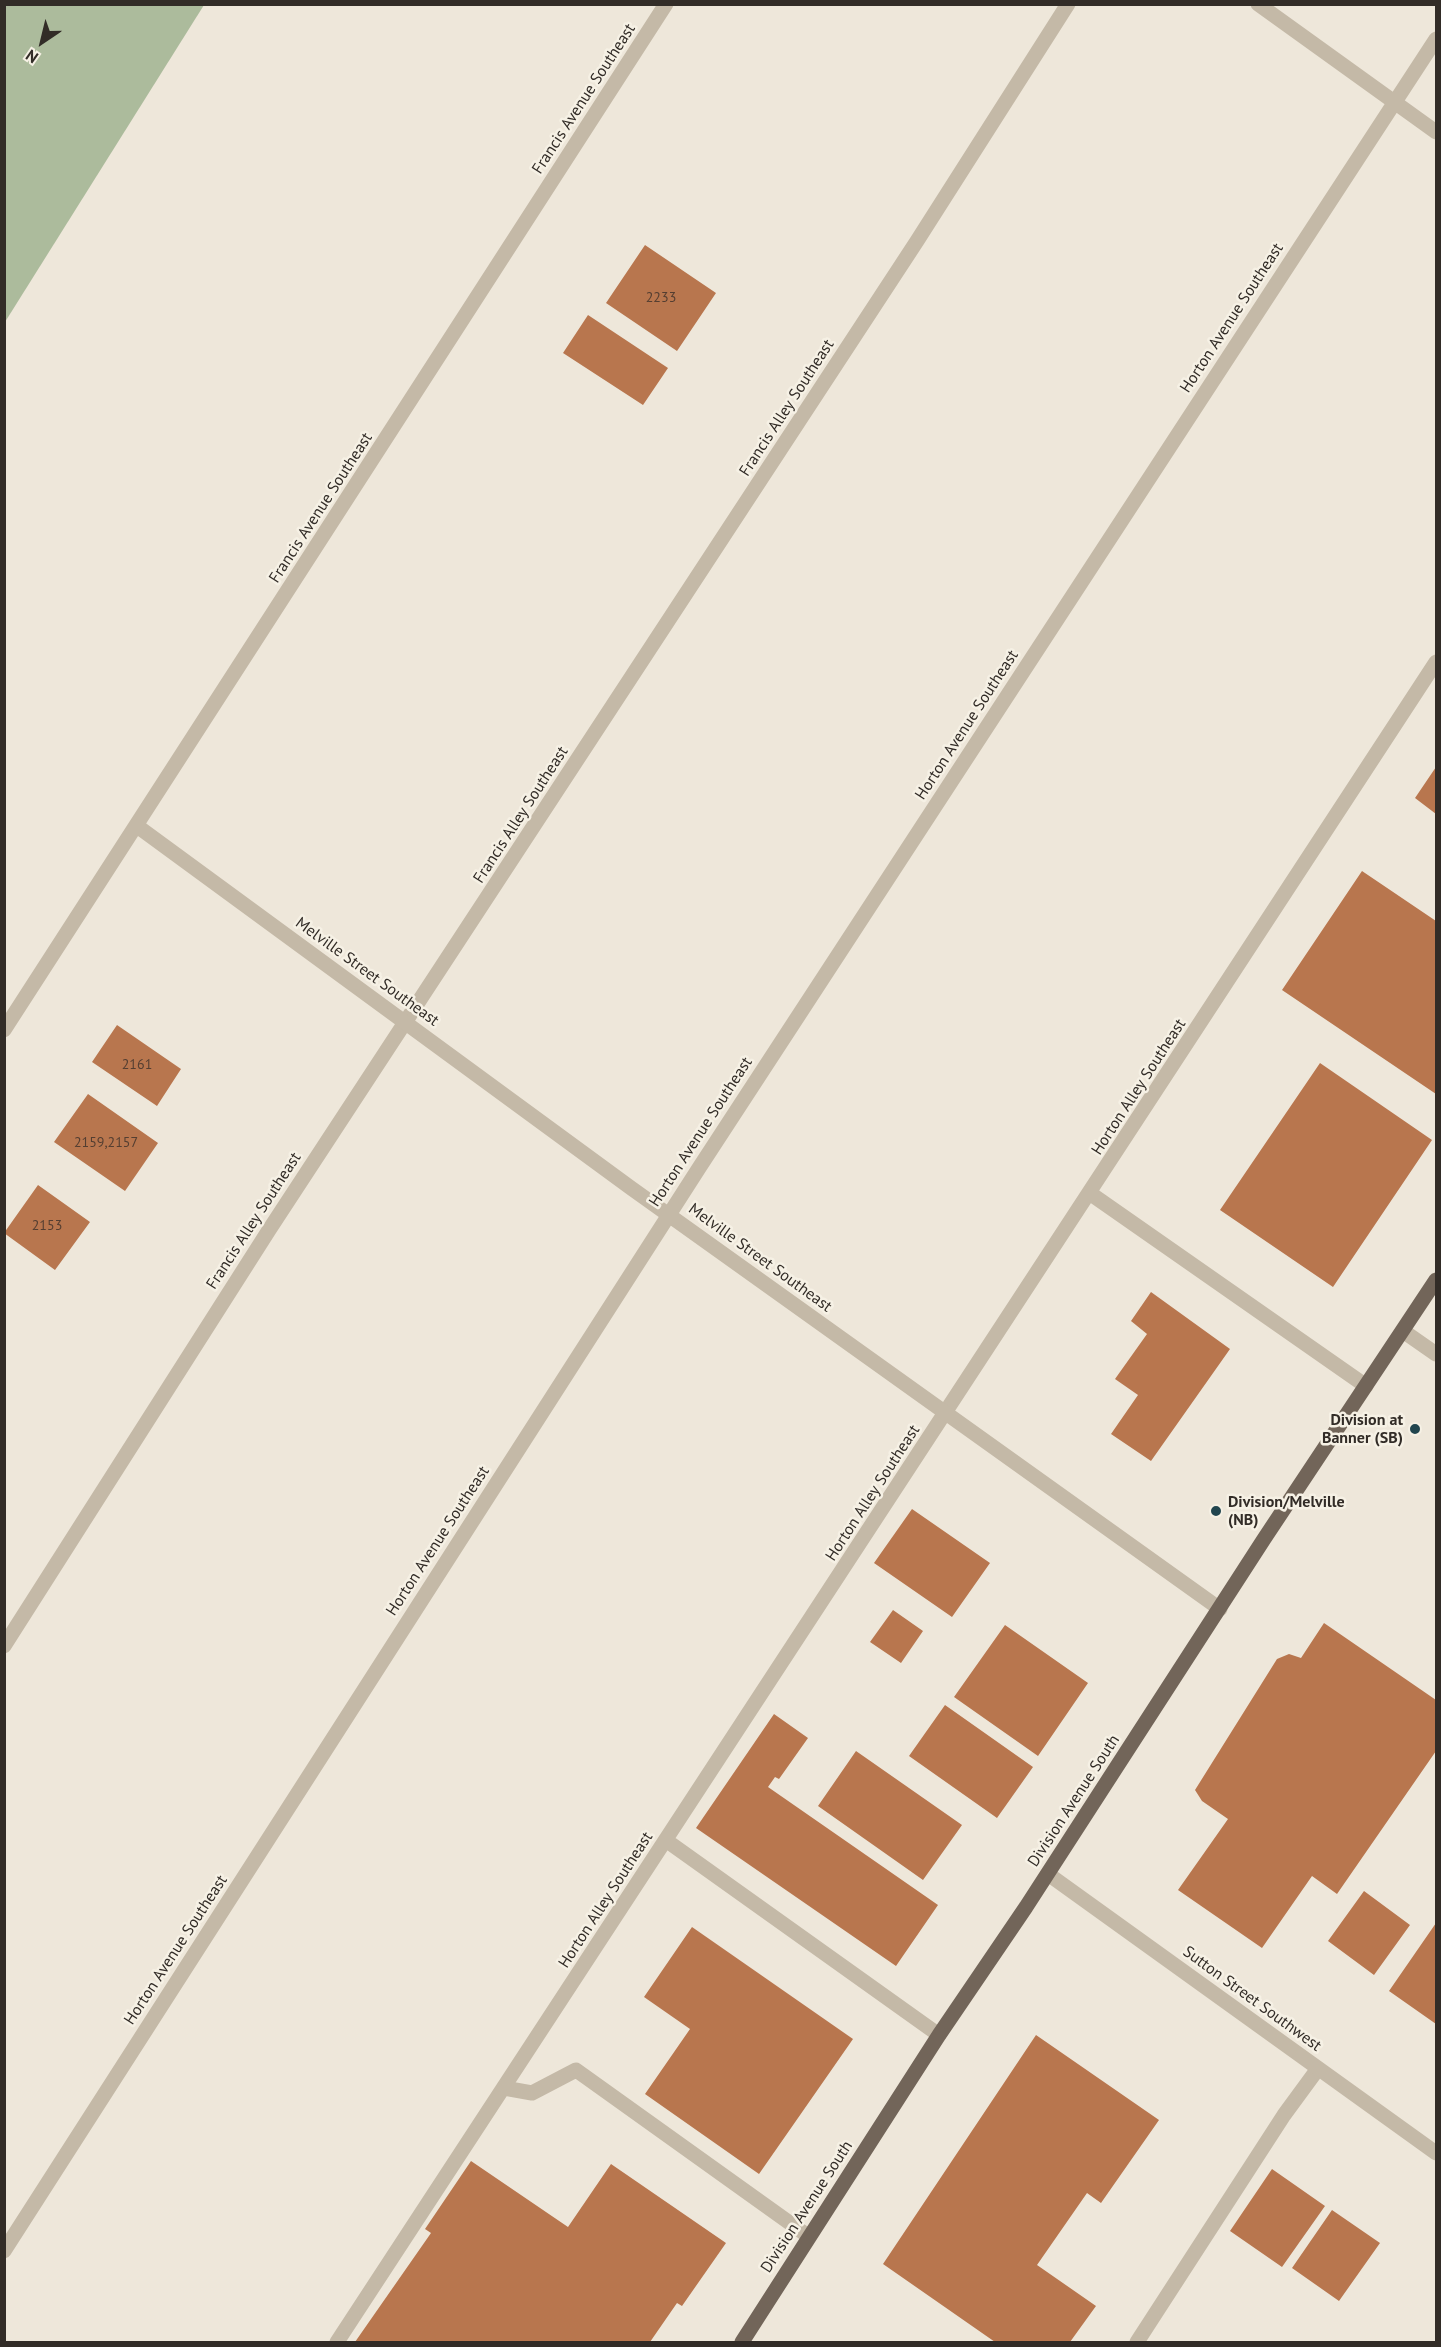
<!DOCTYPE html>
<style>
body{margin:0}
#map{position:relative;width:1441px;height:2347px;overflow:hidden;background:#eee7da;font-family:"PT Sans",sans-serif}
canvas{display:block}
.frame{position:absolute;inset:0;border:6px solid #322c27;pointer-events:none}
.north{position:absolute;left:12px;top:12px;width:60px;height:60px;-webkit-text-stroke:4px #f6f1e5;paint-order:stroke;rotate:215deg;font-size:16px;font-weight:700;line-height:24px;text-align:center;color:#322c27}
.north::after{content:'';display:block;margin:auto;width:21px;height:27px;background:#322c27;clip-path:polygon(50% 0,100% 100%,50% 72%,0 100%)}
</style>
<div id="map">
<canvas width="1441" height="2347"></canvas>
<div class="frame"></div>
<div class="north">N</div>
</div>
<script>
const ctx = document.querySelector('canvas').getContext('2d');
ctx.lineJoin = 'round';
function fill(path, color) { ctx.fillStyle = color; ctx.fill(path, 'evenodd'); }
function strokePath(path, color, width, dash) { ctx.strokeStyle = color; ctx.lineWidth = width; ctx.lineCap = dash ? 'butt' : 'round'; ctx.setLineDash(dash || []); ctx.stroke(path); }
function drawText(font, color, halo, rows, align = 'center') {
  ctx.font = font + ' "PT Sans",sans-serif'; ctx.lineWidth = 5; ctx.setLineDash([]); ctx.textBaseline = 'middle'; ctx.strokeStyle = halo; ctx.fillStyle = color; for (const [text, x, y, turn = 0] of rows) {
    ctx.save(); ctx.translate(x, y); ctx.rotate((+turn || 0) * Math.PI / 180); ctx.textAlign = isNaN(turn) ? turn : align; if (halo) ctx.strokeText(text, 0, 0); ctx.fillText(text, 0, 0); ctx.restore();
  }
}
const green = new Path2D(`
 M5,4L204,5L5,322L4,5Z`);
const building = new Path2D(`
 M645,245L716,293L677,351L606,303Z
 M588,315L668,368L643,405L563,353Z
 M1436,767V814L1415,798Z
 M1362,871L1436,921V1094L1282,990Z
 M117,1025L181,1069L157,1106L92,1062Z
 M1320,1063L1432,1140L1333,1287L1220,1210Z
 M88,1094L158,1143L125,1191L54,1142Z
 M38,1185L90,1222L55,1270L4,1233Z
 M1151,1292L1230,1349L1151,1461L1111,1434L1138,1395L1115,1379L1147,1334L1131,1321Z
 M912,1509L990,1563L952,1617L874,1563Z
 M893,1610L923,1631L901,1663L870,1642Z
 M1324,1623L1436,1700V1751L1337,1894L1312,1876L1262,1948L1178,1890L1228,1819L1202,1801L1195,1790L1277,1659L1289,1654L1301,1658Z
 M1005,1625L1088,1683L1038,1756L954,1697Z
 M945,1705L1033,1767L997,1818L909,1756Z
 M774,1714L808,1738L779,1779L775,1777L768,1787L938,1905L896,1966L696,1828Z
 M856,1751L962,1825L923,1880L818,1806Z
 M1364,1891L1410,1925L1374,1975L1328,1941Z
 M1436,1923V2024L1389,1991Z
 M692,1927L853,2039L759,2174L645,2094L690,2029L644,1997Z
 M1036,2035L1159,2120L1101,2203L1087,2193L1037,2265L1096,2306L1070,2342H995L883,2264Z
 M471,2161L568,2227L611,2164L726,2243L682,2306L677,2303L650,2342H355L431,2233L425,2229Z
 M1272,2169L1325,2206L1282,2267L1230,2231Z
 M1332,2210L1380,2243L1339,2301L1292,2268Z`);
const lane = new Path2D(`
 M1091,1194L1366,1386
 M4,1646L269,1230L917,241L1068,4
 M667,1841L939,2035
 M504,2088L532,2093L576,2070L808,2236
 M337,2342L1436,662
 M1137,2342L1284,2115L1317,2070`);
const street = new Path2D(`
 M1258,4L1436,132
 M137,826L631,1188L1220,1609
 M4,1030L666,4
 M1403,1331L1436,1354
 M1048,1874L1436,2153
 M4,2251L699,1168L1436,39`);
const primary = new Path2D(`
 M742,2342L939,2035L1026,1907L1264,1539L1436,1280`);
const markers = [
 [1415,1429,6,"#21454e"],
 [1216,1511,6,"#21454e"]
];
const numberNames = [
 ["2233",661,298],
 ["2161",137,1065],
 ["2159,2157",106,1143],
 ["2153",47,1226]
];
const streetNames = [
 ["Francis Avenue Southeast",584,99,-57],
 ["Horton Avenue Southeast",1232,318,-57],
 ["Francis Alley Southeast",787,408,-57],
 ["Francis Avenue Southeast",321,508,-57],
 ["Horton Avenue Southeast",967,725,-57],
 ["Francis Alley Southeast",521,815,-57],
 ["Melville Street Southeast",367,972,36],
 ["Horton Alley Southeast",1139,1087,-57],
 ["Horton Avenue Southeast",701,1132,-57],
 ["Francis Alley Southeast",254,1221,-57],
 ["Melville Street Southeast",760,1258,36],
 ["Horton Alley Southeast",873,1493,-57],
 ["Horton Avenue Southeast",438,1541,-57],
 ["Division Avenue South",1074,1801,-57],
 ["Horton Alley Southeast",606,1900,-57],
 ["Horton Avenue Southeast",176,1950,-57],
 ["Sutton Street Southwest",1252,1999,36],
 ["Division Avenue South",807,2207,-57]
];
const poiNames = [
 ["Division at",1403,1420],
 ["Banner (SB)",1403,1438],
 ["Division/Melville",1228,1502,"left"],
 ["(NB)",1228,1520,"left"]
];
fill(green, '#acbb9c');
fill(building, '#b8764e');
strokePath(lane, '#c4b9a7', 15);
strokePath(street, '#c4b9a7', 15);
strokePath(primary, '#726559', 15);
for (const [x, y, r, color] of markers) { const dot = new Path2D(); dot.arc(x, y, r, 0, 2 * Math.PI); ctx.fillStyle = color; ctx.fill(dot); strokePath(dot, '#f6f1e5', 2); }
drawText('14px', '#543e31', null, numberNames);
drawText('16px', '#322c27', '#f6f1e5', streetNames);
drawText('bold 16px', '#322c27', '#f6f1e5', poiNames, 'right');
</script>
